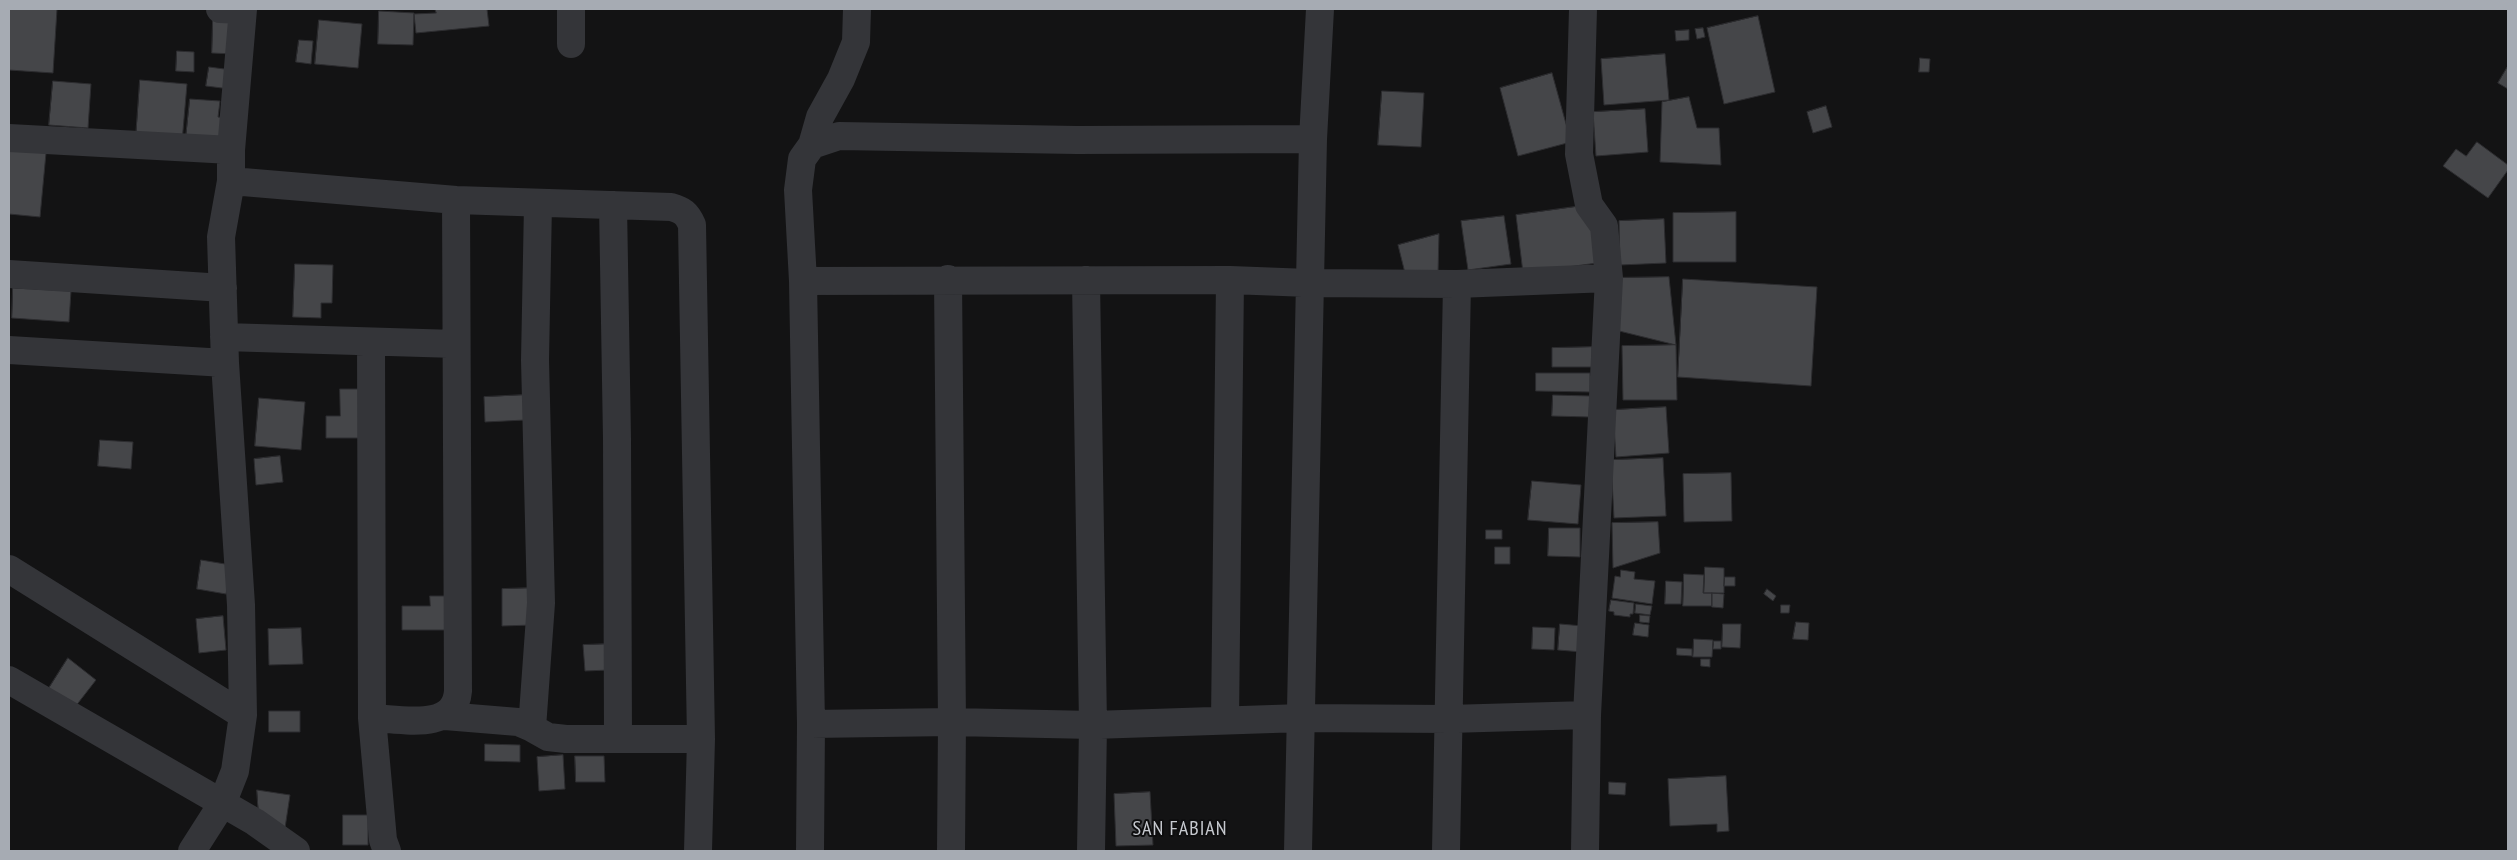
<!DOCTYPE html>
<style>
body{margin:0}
#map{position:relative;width:2517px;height:860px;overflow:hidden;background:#131314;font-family:"PT Sans Narrow",sans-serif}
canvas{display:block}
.frame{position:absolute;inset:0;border:10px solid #a6abb3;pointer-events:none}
</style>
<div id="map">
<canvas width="2517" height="860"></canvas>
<div class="frame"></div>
</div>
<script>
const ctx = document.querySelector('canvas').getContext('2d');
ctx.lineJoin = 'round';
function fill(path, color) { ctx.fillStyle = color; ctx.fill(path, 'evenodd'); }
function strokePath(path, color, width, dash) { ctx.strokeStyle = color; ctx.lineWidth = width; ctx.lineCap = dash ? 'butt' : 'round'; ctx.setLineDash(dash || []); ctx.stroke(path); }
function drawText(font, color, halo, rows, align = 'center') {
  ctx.font = font + ' "PT Sans Narrow",sans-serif'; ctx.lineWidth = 4; ctx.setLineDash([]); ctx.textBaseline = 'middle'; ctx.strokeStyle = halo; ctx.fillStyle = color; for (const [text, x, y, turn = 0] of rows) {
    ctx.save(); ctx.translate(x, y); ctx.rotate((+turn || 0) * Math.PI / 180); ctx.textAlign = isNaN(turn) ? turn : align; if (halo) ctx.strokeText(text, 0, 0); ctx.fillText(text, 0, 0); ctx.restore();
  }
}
const building = new Path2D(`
 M9,9H57L53,73L9,70Z
 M435,9H487L489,26L416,33L414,14L436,13Z
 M379,11L414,13L413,45L378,44Z
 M1758,16L1775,92L1724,104L1707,28Z
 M213,20L234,21L233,54L212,53Z
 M319,20L362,24L358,68L315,64Z
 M1703,28L1705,37L1697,39L1695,29Z
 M1689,30V40L1676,41L1675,31Z
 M299,40L313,41L311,64L296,62Z
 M177,51L194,52V72L176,71Z
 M1665,54L1669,100L1604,105L1601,59Z
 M1920,58L1930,59L1929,72H1919Z
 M2508,66V89L2498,83Z
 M209,67L232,70L230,89L206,86Z
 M1552,73L1571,142L1518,156L1500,88Z
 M140,80L187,84L182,142L136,137Z
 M53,81L91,84L88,128L49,125Z
 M1382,91L1424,93L1421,147L1378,145Z
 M1689,97L1697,128H1719L1721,165L1660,162L1662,102Z
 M190,99L220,101L218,117L226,118L224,140L186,137Z
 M1826,106L1832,127L1813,133L1807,112Z
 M1645,109L1648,152L1596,156L1593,112Z
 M2477,142L2508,165V170L2488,198L2443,166L2456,149L2466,156Z
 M9,150L46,153L40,217L9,214Z
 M1589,205L1597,263L1523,273L1516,215Z
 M1736,212V262H1673V213Z
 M1504,216L1511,264L1468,270L1461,221Z
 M1664,219L1666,263L1620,265L1619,221Z
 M1439,234L1438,273H1405L1398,245Z
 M295,264L333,265L332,303H321V318L293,317Z
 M1669,277L1676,345L1611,329L1609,278Z
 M1683,279L1817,287L1811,386L1678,377Z
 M13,288L71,291L69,322L12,318Z
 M1676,345L1677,400H1623L1622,346Z
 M1592,347V367H1552V348Z
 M1536,373H1590V392L1536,391Z
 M340,389H365V438H326V416H340Z
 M524,395L525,420L485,422L484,397Z
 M1553,395L1590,396L1589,417L1552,416Z
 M259,398L305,402L301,450L255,446Z
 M1666,407L1669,453L1616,457L1613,410Z
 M100,440L133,442L131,469L98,466Z
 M280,456L283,482L256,485L254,459Z
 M1663,458L1666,516L1614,518L1611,460Z
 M1731,473L1732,521L1684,522L1683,474Z
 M1532,481L1581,485L1578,524L1528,520Z
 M1658,522L1660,553L1613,568L1612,523Z
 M1549,528H1580V557L1548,556Z
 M1486,530H1502V539H1486Z
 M1495,547H1510V564H1495Z
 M201,560L231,565L226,594L197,589Z
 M1705,567L1724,568V593H1704Z
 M1621,570L1635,572L1634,579L1655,581L1652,604L1612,598L1615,576L1620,577Z
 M1684,574L1704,575L1703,593H1712V606H1683Z
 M1725,577H1735V586H1724Z
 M1666,581L1682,582L1681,604H1665Z
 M532,588V625L502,626V589Z
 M1767,589L1776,596L1773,601L1764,594Z
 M1712,593L1724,594L1723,608L1712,607Z
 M430,596H450V630H402V606H430Z
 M1611,600L1634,603L1633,614H1630V617L1614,615V612L1609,611Z
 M1636,604L1652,606L1650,615L1635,613Z
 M1781,605H1790L1789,613H1781Z
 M1640,615L1650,616L1649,623L1640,622Z
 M223,616L226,650L199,653L196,619Z
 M1796,622L1809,623L1808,640L1793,639Z
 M1635,623L1649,625L1648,637L1633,635Z
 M1560,624L1583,626L1582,652L1558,650Z
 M1723,624H1741L1740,648L1722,647Z
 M1533,627L1555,628L1554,650L1532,649Z
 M301,628L303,664L269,665L268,629Z
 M1694,639L1713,640L1712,657H1693Z
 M1714,641H1721V649H1713Z
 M608,644L609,670L585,671L583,645Z
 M1677,648L1692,649V656L1677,655Z
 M68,658L96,680L75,707L49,688Z
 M1701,659H1710V667L1701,666Z
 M269,711H300V732H269Z
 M485,744L520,745V762L485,761Z
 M563,755L565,789L539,791L537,757Z
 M575,756H604L605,782H576Z
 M1726,776L1729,831L1717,832V824L1670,826L1668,779Z
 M1609,782L1626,783L1625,795L1609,794Z
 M257,790L290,795L285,828L259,818Z
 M1150,792L1153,845L1116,846L1114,794Z
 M343,815H368V845H343Z`);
const minor = new Path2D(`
 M220,9L243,10
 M571,9V44
 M1583,9L1579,154L1589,205L1604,226L1609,278L1587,715L1585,851
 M9,138L231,150
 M812,145L820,117L841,79L856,42L857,9
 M231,181L456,200L671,207C682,210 687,213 692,225L701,739L698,851
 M538,204L535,360L541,603L532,728L548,737L566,739H701
 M613,205L617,439L618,738
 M9,274L223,288
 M948,279L952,722L951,851
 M1086,280L1093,725L1091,851
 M803,281L1230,280L1309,283L1457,284L1609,278
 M224,337L456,344
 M371,342L372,718C401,719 455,732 458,691L456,200
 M9,350L225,363
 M9,569L243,715
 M9,680L255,822L296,851
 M445,716L518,722L532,728
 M372,718L383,840L387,851
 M1225,720L1230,280
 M811,724L952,722L1093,725L1302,718L1449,719L1587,715
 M192,851L222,804L235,771L243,715L241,605L225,363L221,237L231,181V150L243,9
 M810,851L811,724L803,281L798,190L802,159L812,145L839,136L1077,140L1313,139
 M1298,851L1313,139L1320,9
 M1446,851L1457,284`);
const quarterNames = [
 ["SAN FABIAN",1180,829]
];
fill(building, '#454649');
strokePath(building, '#2d2d30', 1);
strokePath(minor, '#343539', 28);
ctx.letterSpacing = '1px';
drawText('20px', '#c6c9cf', '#0e0e0f', quarterNames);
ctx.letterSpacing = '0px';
</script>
